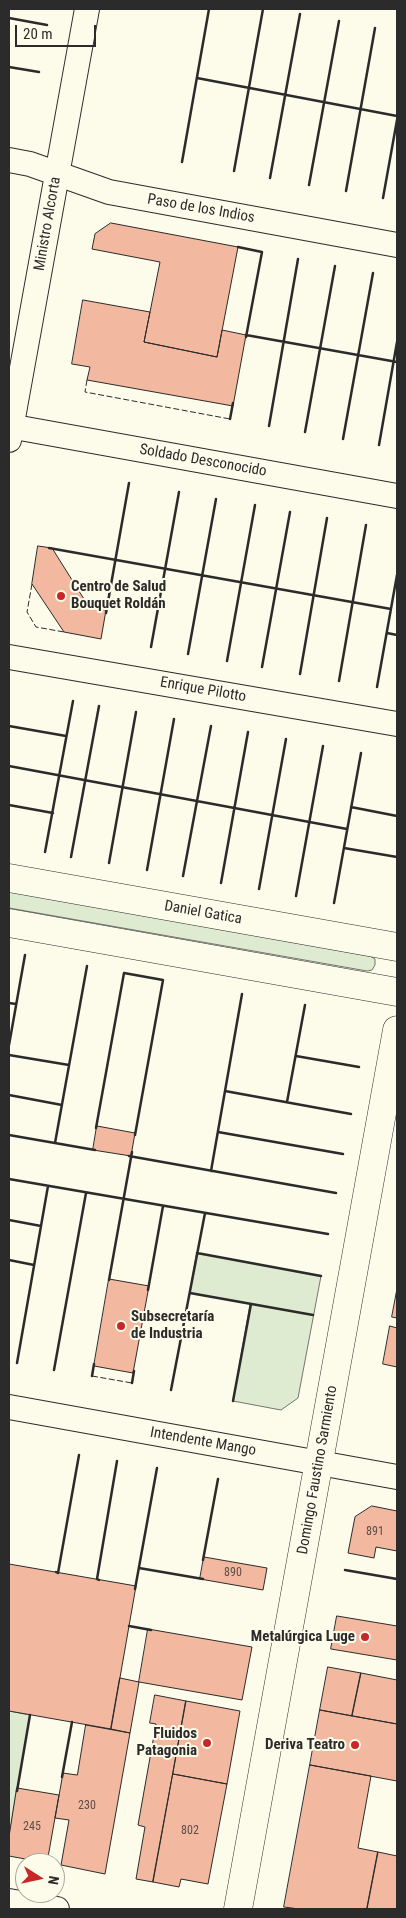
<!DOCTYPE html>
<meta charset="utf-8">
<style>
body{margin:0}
#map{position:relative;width:406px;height:1918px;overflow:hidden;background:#fdfbea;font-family:"Roboto Condensed",sans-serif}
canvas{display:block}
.frame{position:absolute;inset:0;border:10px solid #2b2b2b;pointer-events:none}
.north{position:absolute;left:15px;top:1853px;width:50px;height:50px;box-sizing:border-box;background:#fdfbea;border:1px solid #a9a89e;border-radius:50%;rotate:100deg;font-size:14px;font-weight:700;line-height:20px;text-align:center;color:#2b2b2b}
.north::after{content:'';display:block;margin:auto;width:18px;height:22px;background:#c62828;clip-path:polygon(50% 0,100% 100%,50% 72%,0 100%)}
.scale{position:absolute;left:15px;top:25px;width:81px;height:22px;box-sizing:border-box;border:2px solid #2b2b2b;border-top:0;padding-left:6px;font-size:15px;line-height:18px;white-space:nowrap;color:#2b2b2b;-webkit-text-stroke:4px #fdfbea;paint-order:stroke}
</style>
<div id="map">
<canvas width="406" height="1918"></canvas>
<div class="frame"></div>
<div class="north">N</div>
<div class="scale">20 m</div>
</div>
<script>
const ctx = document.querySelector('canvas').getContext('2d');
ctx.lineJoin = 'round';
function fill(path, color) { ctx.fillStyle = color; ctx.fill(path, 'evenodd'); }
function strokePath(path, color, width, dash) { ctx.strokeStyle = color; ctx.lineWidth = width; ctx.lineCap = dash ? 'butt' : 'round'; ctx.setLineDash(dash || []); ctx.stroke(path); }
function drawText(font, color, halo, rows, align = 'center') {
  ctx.font = font + ' "Roboto Condensed",sans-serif'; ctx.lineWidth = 4; ctx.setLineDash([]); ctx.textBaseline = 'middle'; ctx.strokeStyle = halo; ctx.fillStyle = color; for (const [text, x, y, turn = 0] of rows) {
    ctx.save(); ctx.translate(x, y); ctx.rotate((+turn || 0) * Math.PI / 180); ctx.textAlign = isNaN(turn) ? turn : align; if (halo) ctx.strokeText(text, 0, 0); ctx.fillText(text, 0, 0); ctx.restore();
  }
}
const green = new Path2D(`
 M9,891L370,956L375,959V965L372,970L367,971L9,908Z
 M197,1253L321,1276L298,1398L281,1410L233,1401L250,1304L190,1293Z
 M9,1711L30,1715L9,1837Z`);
const building = new Path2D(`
 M111,223L238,247L217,357L144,342L160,262L92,249L95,234Z
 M83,300L150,312L144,342L217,357L222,330L246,335L233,406L87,380L90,367L72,364Z
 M38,546L52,548L89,607L106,610L101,639L64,632L32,584Z
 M97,1126L135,1133L131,1156L93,1150Z
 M109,1279L149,1286L133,1373L94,1366Z
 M397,1289V1318L392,1317Z
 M390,1326L397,1328V1367L383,1364Z
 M372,1506L397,1511V1551L376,1547L374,1558L348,1553L355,1517Z
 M204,1557L267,1568L263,1590L200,1579Z
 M9,1564L136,1586L111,1729L9,1711Z
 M337,1616L397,1626V1660L331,1649Z
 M148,1629L252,1647L242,1700L139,1682Z
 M328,1667L361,1673L352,1716L320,1710Z
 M361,1673L397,1680V1724L352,1716Z
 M120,1678L139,1682L130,1733L111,1729Z
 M155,1695L186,1701L153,1882L136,1879L145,1827L138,1825L156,1724L150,1723Z
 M186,1701L240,1711L227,1784L173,1774Z
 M320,1710L397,1724V1781L310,1765Z
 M86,1725L130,1733L105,1874L61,1865L69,1820L55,1818L63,1773L77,1775Z
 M310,1765L371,1776L358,1848L378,1852L367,1909H299L284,1907Z
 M173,1774L227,1784L208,1884L181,1879L179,1887L153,1882Z
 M17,1788L59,1795L47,1863L9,1856V1837Z
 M378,1852L397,1856V1909H367Z`);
const street = new Path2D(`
 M9,160L30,164L109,192L397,245
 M9,426L397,496
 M9,440L87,9
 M9,657L397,724
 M9,1407L397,1477
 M9,1901L57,1909`);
const secondary = new Path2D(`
 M9,878L397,947
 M9,923L397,992
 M238,1909L397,1030`);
const fence = new Path2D(`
 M87,380L85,392L230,419
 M32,584L27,612L36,627L64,632
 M92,1376L132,1383
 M55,1864L61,1865`);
const wall = new Path2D(`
 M9,18L47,25
 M9,67L39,72
 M197,78L397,116
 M182,162L209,9
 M234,171L263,9
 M270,178L300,14
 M309,185L339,21
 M346,191L375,28
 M383,198L397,120
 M238,247L262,252L246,337
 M246,335L397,362
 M230,419L233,403
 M269,426L298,259
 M305,432L335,266
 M343,439L373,273
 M379,445L397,342
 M49,548L391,609
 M106,613L129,483
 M387,633L397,635
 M151,647L179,492
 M188,654L216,499
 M227,661L255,505
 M262,667L290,512
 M300,674L327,518
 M339,681L366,525
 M377,687L397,575
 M9,726L66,736
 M9,766L347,829
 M9,805L53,813
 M351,807L397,816
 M344,848L397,857
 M45,852L73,701
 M71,857L99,706
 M109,863L136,712
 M147,870L174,719
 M183,876L211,726
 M221,883L248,732
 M259,889L286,739
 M296,896L323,746
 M334,903L361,753
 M9,1003L16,1004
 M9,1045L25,955
 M9,1055L69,1065
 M296,1056L359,1067
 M225,1091L351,1114
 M9,1095L62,1105
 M287,1102L305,1005
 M96,1128L124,973L163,980L135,1135
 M218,1132L343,1154
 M9,1135L95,1150
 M55,1143L87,966
 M129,1156L336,1193
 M211,1171L242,994
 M9,1179L328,1234
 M9,1220L41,1226
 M197,1253L321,1276
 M9,1260L34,1265
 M109,1280L132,1152
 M148,1290L163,1206
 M190,1293L313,1315
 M17,1363L48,1186
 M54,1370L86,1193
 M92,1376L94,1364
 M132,1383L134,1371
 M171,1390L205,1213
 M233,1401L251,1304
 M203,1560L218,1479
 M139,1568L203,1579
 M345,1570L397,1579
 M56,1572L58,1573L79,1455
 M99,1580L97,1579L117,1461
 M135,1589L157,1468
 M129,1626L151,1630
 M62,1777L72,1722
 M17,1791L30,1715`);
const markers = [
 [61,596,5,"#c62828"],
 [121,1326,5,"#c62828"],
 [365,1637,5,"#c62828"],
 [207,1743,5,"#c62828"],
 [355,1745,5,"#c62828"]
];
const numberNames = [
 ["891",375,1532],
 ["890",233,1573],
 ["230",87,1806],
 ["245",32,1827],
 ["802",190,1831]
];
const streetNames = [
 ["Paso de los Indios",201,209,10],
 ["Ministro Alcorta",48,224,-80],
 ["Soldado Desconocido",203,461,10],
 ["Enrique Pilotto",203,690,10],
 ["Daniel Gatica",203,913,10],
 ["Intendente Mango",203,1442,10],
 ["Domingo Faustino Sarmiento",318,1470,-80]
];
const poiNames = [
 ["Centro de Salud",71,587,"left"],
 ["Bouquet Roldán",71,604,"left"],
 ["Subsecretaría",131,1317,"left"],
 ["de Industria",131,1334,"left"],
 ["Metalúrgica Luge",355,1637],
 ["Fluidos",197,1734],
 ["Patagonia",197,1751],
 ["Deriva Teatro",345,1745]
];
fill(green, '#deebd1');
strokePath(green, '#74746e', 1);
fill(building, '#f2b8a0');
strokePath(building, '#2b2b2b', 1);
strokePath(street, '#2b2b2b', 26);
strokePath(secondary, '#2b2b2b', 29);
strokePath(street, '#fdfbea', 24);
strokePath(secondary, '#fdfbea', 28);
strokePath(fence, '#2b2b2b', 1, [6, 2.5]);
strokePath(wall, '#2b2b2b', 2.5);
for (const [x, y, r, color] of markers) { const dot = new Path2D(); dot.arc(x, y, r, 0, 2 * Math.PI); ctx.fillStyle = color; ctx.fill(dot); strokePath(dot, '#fdfbea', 2); }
drawText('12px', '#5d4e48', null, numberNames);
drawText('15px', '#2b2b2b', '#fdfbea', streetNames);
drawText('bold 15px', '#2b2b2b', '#fdfbea', poiNames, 'right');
</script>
